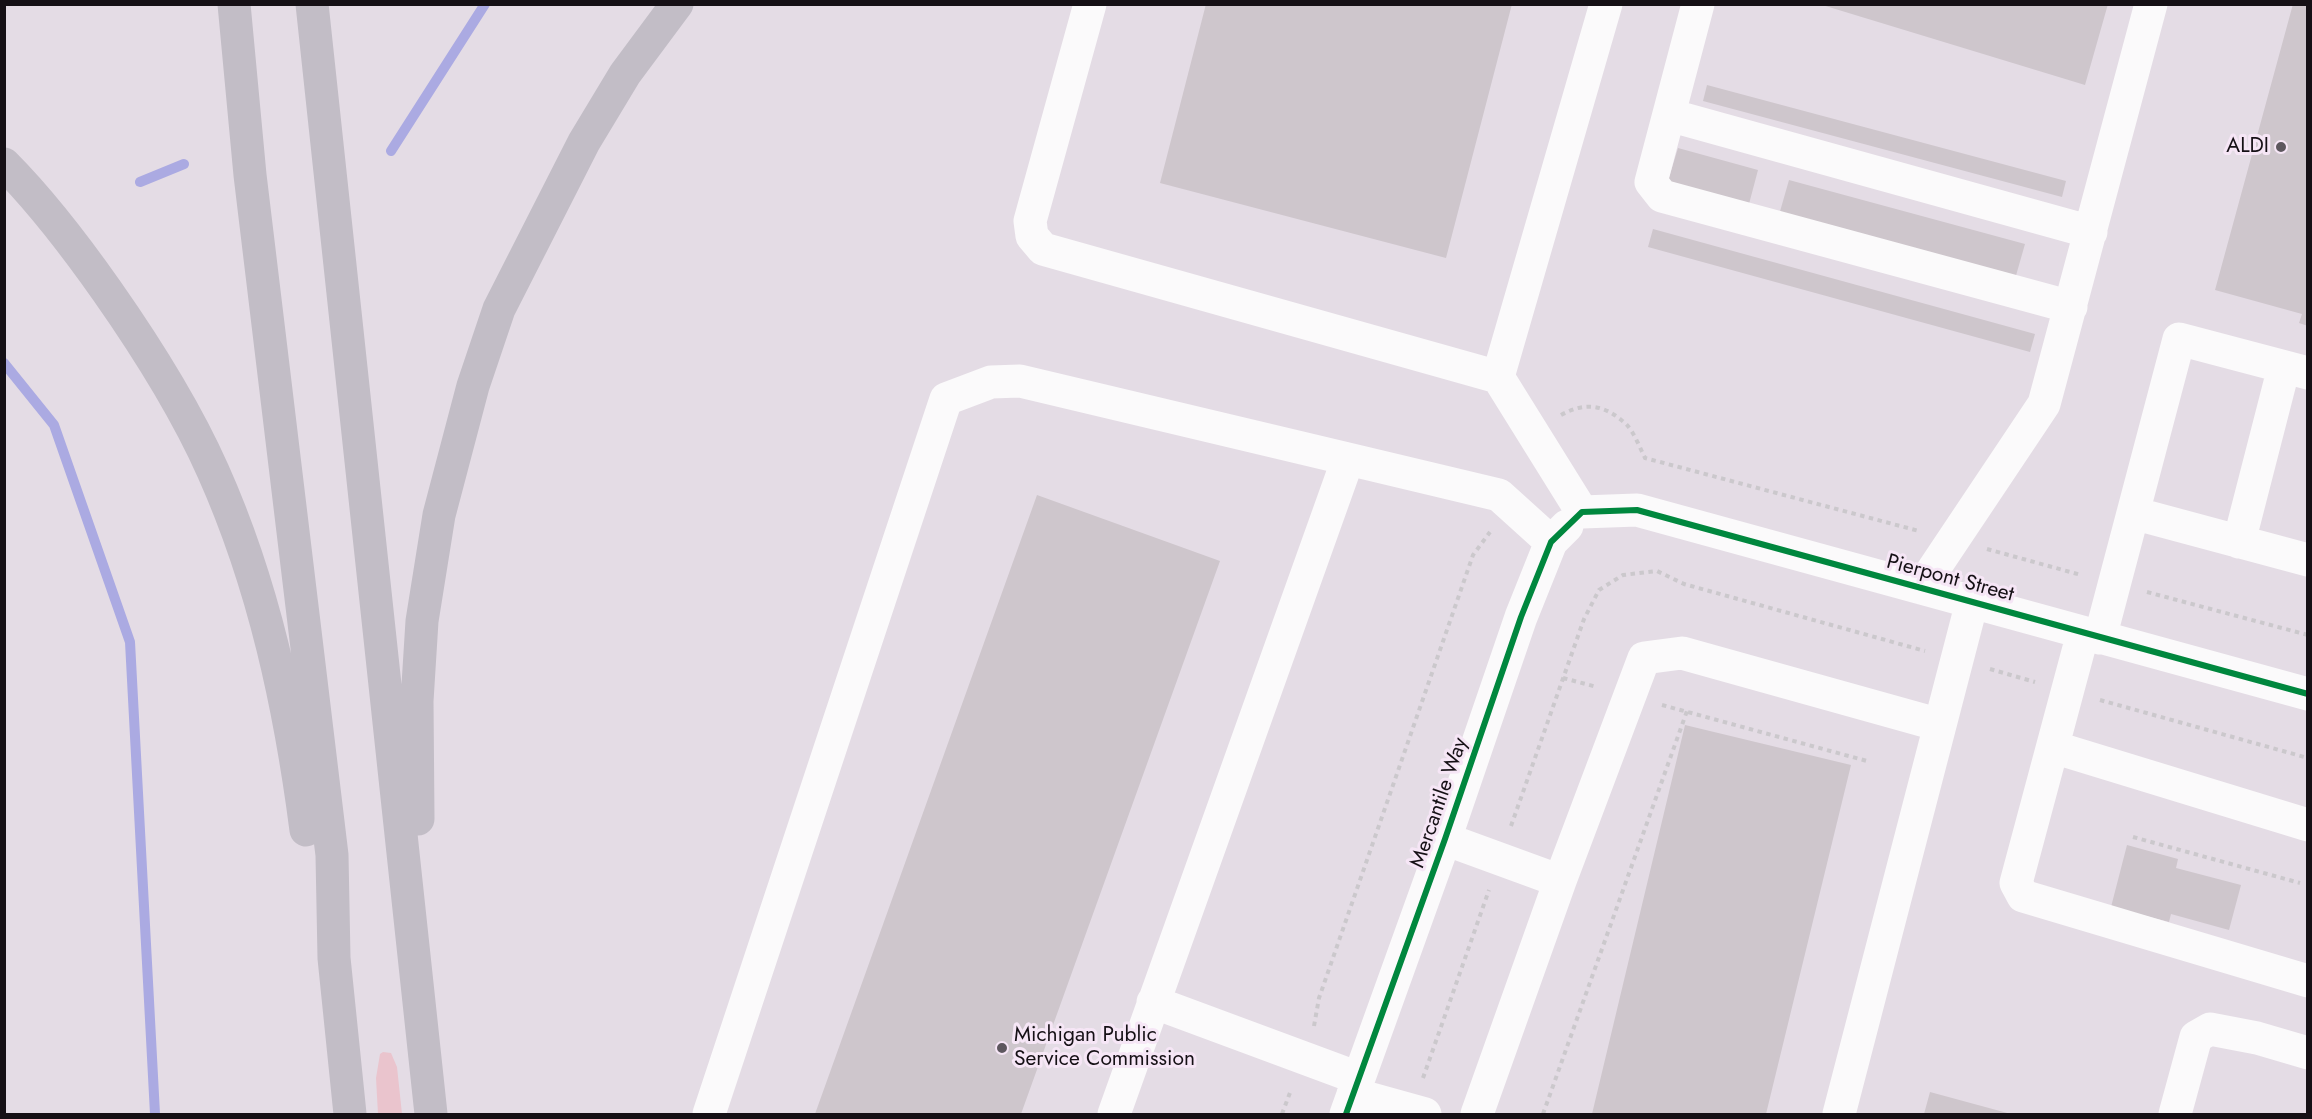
<!DOCTYPE html>
<style>
body{margin:0}
#map{position:relative;width:2312px;height:1119px;overflow:hidden;background:#e4dce5;font-family:Jost,sans-serif}
canvas{display:block}
.frame{position:absolute;inset:0;border:6px solid #151015;pointer-events:none}
</style>
<div id="map">
<canvas width="2312" height="1119"></canvas>
<div class="frame"></div>
</div>
<script>
const ctx = document.querySelector('canvas').getContext('2d');
ctx.lineJoin = 'round';
function fill(path, color) { ctx.fillStyle = color; ctx.fill(path, 'evenodd'); }
function strokePath(path, color, width, dash) { ctx.strokeStyle = color; ctx.lineWidth = width; ctx.lineCap = dash ? 'butt' : 'round'; ctx.setLineDash(dash || []); ctx.stroke(path); }
function drawText(font, color, halo, rows, align = 'center') {
  ctx.font = font + ' Jost,sans-serif'; ctx.lineWidth = 6; ctx.setLineDash([]); ctx.textBaseline = 'middle'; ctx.strokeStyle = halo; ctx.fillStyle = color; for (const [text, x, y, turn = 0] of rows) {
    ctx.save(); ctx.translate(x, y); ctx.rotate((+turn || 0) * Math.PI / 180); ctx.textAlign = isNaN(turn) ? turn : align; if (halo) ctx.strokeText(text, 0, 0); ctx.fillText(text, 0, 0); ctx.restore();
  }
}
const green = new Path2D(`
 M383,1052L391,1053L397,1067L402,1114H378L376,1078L380,1054Z`);
const stream = new Path2D(`
 M391,151L485,4
 M140,182L184,164
 M4,363L54,425L130,642L155,1114`);
const building = new Path2D(`
 M1206,4H1512L1446,258L1160,183Z
 M1819,4H2108L2085,85Z
 M2293,4H2308V326L2299,323L2302,314L2215,290Z
 M1707,85L2066,181L2062,197L1703,101Z
 M1678,148L1758,170L1749,204L1668,181Z
 M1789,180L2025,244L2015,279L1779,215Z
 M1653,229L2035,334L2030,352L1648,247Z
 M1037,495L1220,561L1021,1114H815Z
 M1685,725L1851,765L1766,1114H1592Z
 M2127,845L2178,859L2176,868L2241,885L2229,930L2171,914L2169,922L2111,907Z
 M1930,1092L2011,1114H1924Z`);
const path = new Path2D(`
 M1561,415C1586,401 1605,405 1626,424C1634,432 1640,448 1645,458L1919,531
 M1987,549L2081,575
 M2147,592L2308,635
 M1990,669L2035,682
 M1563,678L1597,687
 M2100,700L2308,758
 M1662,705L1867,761
 M1511,826L1584,619L1599,590L1623,575L1657,571L1684,584L1925,651
 M2133,837L2300,883
 M1314,1026L1319,998L1473,555L1490,532
 M1423,1078L1489,890
 M1282,1114L1291,1090
 M1543,1114L1687,711`);
const minor = new Path2D(`
 M1090,4L1030,221L1032,236L1043,249L1498,377L1582,512
 M1698,4L1651,182L1662,196L2071,307
 M1669,115L2091,232
 M1498,377L1606,4
 M1582,512L1637,510L2308,694
 M2133,513L2308,560
 M2239,542L2284,367
 M1921,588L2044,404L2151,4
 M2083,633L2016,883L2023,896L2308,981
 M2100,638L2179,339L2308,373
 M2053,747L2308,825
 M1445,839L1560,881
 M1153,1002L1358,1078
 M1353,1094L1425,1114
 M709,1114L946,399L991,382L1020,381L1348,459
 M1114,1114L1348,459L1499,495L1551,542
 M1346,1114L1445,839L1521,617L1551,542L1567,526
 M1477,1114L1560,881L1644,658L1682,653L1940,725
 M1839,1114L1972,602
 M2175,1114L2196,1037L2210,1029L2257,1038L2308,1053`);
const highway = new Path2D(`
 M234,4L250,175L332,855L334,958L350,1114
 M312,4L431,1114
 M4,164C43,203 76,247 107,291C147,348 185,408 213,471C264,585 290,707 306,830
 M418,819L417,701L422,621L439,515L473,386L499,309L584,142L625,74L677,4`);
const cycleway = new Path2D(`
 M1346,1114L1445,839L1521,617L1551,542L1582,512L1637,510L2308,694`);
const markers = [
 [2281,147,6,"#5d575e"],
 [1002,1048,6,"#5d575e"]
];
const poiNames = [
 ["ALDI",2269,147],
 ["Michigan Public",1014,1036,"left"],
 ["Service Commission",1014,1060,"left"]
];
const streetNames = [
 ["Pierpont Street",1950,579,15],
 ["Mercantile Way",1440,803,-71]
];
fill(green, '#eac4cd');
strokePath(stream, '#abaae2', 10);
fill(building, '#cec6cc');
strokePath(path, '#cbc8cc', 4, [4.5, 4.5]);
strokePath(minor, '#fbfafb', 33);
strokePath(highway, '#c2bdc6', 33);
strokePath(cycleway, '#00873e', 6);
for (const [x, y, r, color] of markers) { const dot = new Path2D(); dot.arc(x, y, r, 0, 2 * Math.PI); ctx.fillStyle = color; ctx.fill(dot); strokePath(dot, '#f6e6f6', 2); }
drawText('21px', '#151015', '#f6e6f6', poiNames, 'right');
drawText('21px', '#151015', '#f6e6f6', streetNames);
</script>
